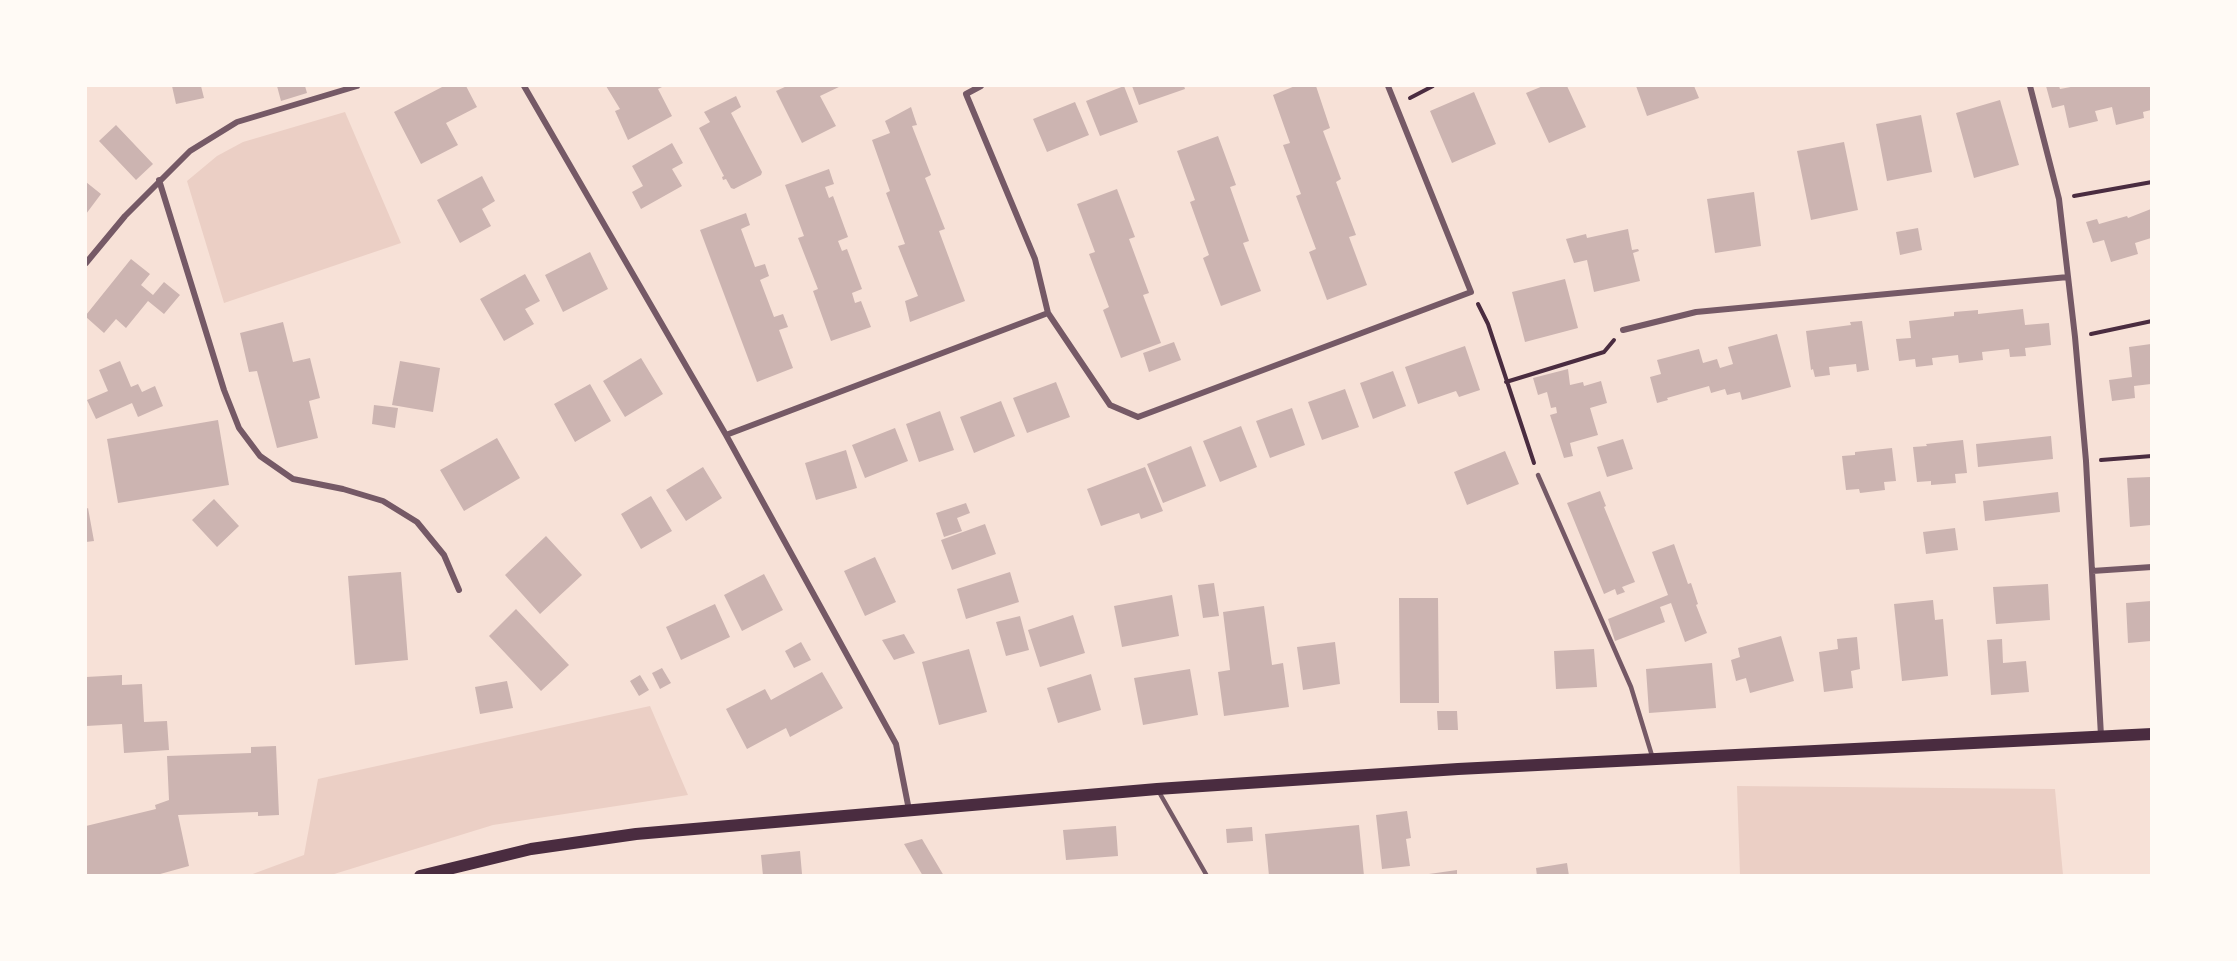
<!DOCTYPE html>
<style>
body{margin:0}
#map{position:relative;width:2237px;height:961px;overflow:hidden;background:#f7e1d7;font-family:Karla,sans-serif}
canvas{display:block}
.frame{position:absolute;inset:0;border:87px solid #fffaf5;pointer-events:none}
</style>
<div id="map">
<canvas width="2237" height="961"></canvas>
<div class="frame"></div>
</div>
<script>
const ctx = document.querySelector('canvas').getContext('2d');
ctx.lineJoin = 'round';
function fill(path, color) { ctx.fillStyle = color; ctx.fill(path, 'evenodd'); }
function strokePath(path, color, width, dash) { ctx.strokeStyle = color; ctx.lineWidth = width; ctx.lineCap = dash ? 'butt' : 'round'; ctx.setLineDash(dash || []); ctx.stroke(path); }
const green = new Path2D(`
 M345,112L401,243L224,303L187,181L217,156L243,142Z
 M650,706L688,795L493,825L331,875H250L304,855L318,779Z
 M1737,786L2055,789L2063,875H1740Z`);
const building = new Path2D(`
 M172,86H201L204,98L176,104Z
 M277,86H305L307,93L281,101Z
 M444,86H466L477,107L446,123L458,145L421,164L394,112Z
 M606,86H664L658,89L672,116L628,140L615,111L620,109Z
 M787,86H841L820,96L836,126L802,143L776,91Z
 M1124,86L1138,122L1100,136L1086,101Z
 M1132,86H1184L1185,89L1139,105Z
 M1295,86H1316L1330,128L1323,131L1341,179L1336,182L1356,235L1349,237L1367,285L1327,300L1309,252L1316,249L1296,196L1301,194L1283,145L1290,143L1273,95Z
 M1543,86H1567L1586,127L1549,143L1526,93Z
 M1636,86H1694L1699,98L1647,116Z
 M2046,86H2059L2060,89L2076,86H2151V110L2143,112L2144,118L2116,125L2112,107L2095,111L2098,121L2069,128L2064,105L2052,108Z
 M1474,92L1496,144L1452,163L1430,111Z
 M736,96L741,107L731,113L762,172L761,175L734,189L731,188L726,179L723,180L722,177L724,176L699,128L710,122L704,112Z
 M2000,100L2019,165L1974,178L1956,113Z
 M1075,102L1089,135L1047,152L1033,119Z
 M911,107L917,125L912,126L931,175L925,178L945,229L939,231L965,301L910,322L905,301L918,296L898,246L905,244L886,193L890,191L872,140L890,133L885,121Z
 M1921,115L1932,172L1887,181L1876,124Z
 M116,125L153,164L136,180L99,141Z
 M1218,136L1236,185L1230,187L1249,241L1243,243L1261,291L1221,306L1203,258L1209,255L1190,202L1195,200L1177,151Z
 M1844,142L1858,210L1811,220L1797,151Z
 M672,143L683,163L672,169L682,186L641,209L632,192L643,186L632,166Z
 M829,169L834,184L825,187L829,198L833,196L848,237L838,241L842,251L847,249L862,289L852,293L855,303L861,301L871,327L831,341L813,291L818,289L798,238L804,236L785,185Z
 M482,176L495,201L482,209L491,226L460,243L437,200Z
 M86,182L101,194L86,214Z
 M1117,189L1135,237L1129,239L1149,293L1143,295L1161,343L1121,358L1103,310L1109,307L1089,254L1095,252L1077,204Z
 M1754,192L1761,246L1715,253L1707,199Z
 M2151,209V238L2135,243L2138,254L2111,262L2104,240L2093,243L2086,222L2097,219L2099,224L2127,216L2128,218Z
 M746,213L750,225L741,229L755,267L765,264L769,276L760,280L774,317L783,314L788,327L779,330L793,368L757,382L700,230Z
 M1918,228L1922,250L1900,255L1896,232Z
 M1628,229L1632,250L1638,249L1639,251L1633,253L1640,281L1594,292L1587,260L1574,263L1566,239L1586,234L1587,238Z
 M590,252L608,289L563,312L545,275Z
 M131,259L150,274L141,285L153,295L164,282L180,295L164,314L148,301L126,328L116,319L104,333L86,317V315Z
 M525,274L540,301L525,309L534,324L504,341L480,299Z
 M1565,279L1578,328L1525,342L1512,292Z
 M2023,309L2025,325L2049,323L2051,345L2025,348L2026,356L2010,357L2009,349L1982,352L1983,360L1959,363L1958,355L1932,358L1933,365L1916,367L1915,359L1899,361L1896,339L1911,338L1909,321L1954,316V312L1978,310V314Z
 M1862,321L1869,370L1857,372L1856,364L1829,367L1830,375L1815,377L1813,369L1811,370L1806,331L1851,325L1850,322Z
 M283,322L293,362L310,358L320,398L309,401L318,438L277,448L257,371L249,372L240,333Z
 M1777,334L1791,387L1742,400L1740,392L1727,395L1725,389L1711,393L1709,386L1667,398L1668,400L1657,403L1650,377L1661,374L1657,360L1699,349L1703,363L1717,359L1720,368L1733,364L1728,347Z
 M1174,342L1181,360L1149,372L1143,353Z
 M2151,344V384L2134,386L2135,398L2112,401L2109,380L2132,377L2129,347Z
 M1465,346L1480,390L1459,397L1456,391L1418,404L1405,367Z
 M641,358L663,394L625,417L603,381Z
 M120,361L131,387L138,384L142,392L155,386L163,406L138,417L132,403L96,419L87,400L108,391L99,370Z
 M400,361L440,368L433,412L392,405Z
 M1568,369L1570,385L1583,382L1584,386L1601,381L1607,403L1590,408L1598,435L1570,443L1573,456L1564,458L1550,415L1557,413L1556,407L1551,408L1547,392L1538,395L1533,378Z
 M1393,371L1406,406L1373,419L1360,383Z
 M1056,382L1070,417L1027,433L1013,398Z
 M590,384L611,421L575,442L554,404Z
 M1345,389L1359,427L1322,440L1308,402Z
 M1001,401L1015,436L974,453L960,417Z
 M374,405L398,408L395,428L372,424Z
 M1292,408L1305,445L1270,458L1256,421Z
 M940,411L954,450L919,462L906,424Z
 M218,420L229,485L118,503L107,439Z
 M1241,426L1257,467L1220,482L1203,441Z
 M895,428L908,461L865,478L852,445Z
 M2051,436L2053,459L1978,467L1976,444Z
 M497,438L520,478L464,511L440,470Z
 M1623,439L1633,469L1607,477L1597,447Z
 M1963,440L1967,473L1955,474L1956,483L1931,485V481L1917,482L1913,447L1927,446L1926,444Z
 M1191,446L1206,486L1163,503L1147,464Z
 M1892,448L1896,481L1884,482L1885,490L1860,493L1859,489L1846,490L1842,456L1855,455V452Z
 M846,450L857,488L816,500L805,463Z
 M1505,451L1519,484L1467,505L1454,472Z
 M703,467L722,498L686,521L666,490Z
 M1145,467L1163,511L1141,519L1139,513L1101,526L1087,489Z
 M2151,477V525L2130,527L2127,478Z
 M1600,491L1606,506L1604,507L1635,582L1622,587L1625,592L1617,595L1615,589L1604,594L1567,503Z
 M2058,492L2060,512L1985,521L1983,501Z
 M651,496L672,531L641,549L621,514Z
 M214,499L239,526L217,547L192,520Z
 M966,503L970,513L957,518L962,531L944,537L936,513Z
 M88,508L94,541L86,542V509Z
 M985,524L996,554L952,570L941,540Z
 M1955,528L1958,550L1926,554L1923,532Z
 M546,536L582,575L540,614L505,575Z
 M1674,544L1688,584L1691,583L1698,604L1696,605L1707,633L1685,642L1671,603L1660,607L1665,622L1615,641L1608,619L1668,595L1652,552Z
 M875,557L896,602L865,616L844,571Z
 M401,572L408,660L355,665L348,576Z
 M1010,572L1019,602L966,619L957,589Z
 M764,574L783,610L742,631L724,595Z
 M1214,583L1219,616L1203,618L1198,585Z
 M2048,584L2050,620L1996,624L1993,587Z
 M1172,595L1179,636L1122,647L1114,606Z
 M1399,598H1438L1439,703H1400Z
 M1933,600L1935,620L1943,619L1948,676L1902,681L1894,604Z
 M2151,601V641L2128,643L2126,603Z
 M715,604L730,637L681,660L666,627Z
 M1264,606L1272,665L1283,663L1289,707L1224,716L1218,672L1230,670L1223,612Z
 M516,609L569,665L541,691L489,636Z
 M1073,615L1085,653L1040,667L1028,630Z
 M1020,616L1029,650L1006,656L996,622Z
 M904,634L915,653L894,660L882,640Z
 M1781,636L1794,681L1750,693L1746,678L1736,681L1731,660L1740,657L1738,648Z
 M1857,637L1860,669L1851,671L1853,688L1824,692L1819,652L1838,649L1837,639Z
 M2002,639L2003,663L2026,661L2029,692L1991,695L1987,640Z
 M801,642L811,660L794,668L785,651Z
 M1335,642L1340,684L1303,690L1297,647Z
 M969,649L987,712L939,725L922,662Z
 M1594,649L1597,687L1556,689L1554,651Z
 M1712,663L1716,708L1649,713L1646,669Z
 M662,668L671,683L660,689L652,673Z
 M1190,669L1198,715L1143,725L1134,678Z
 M822,672L843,708L790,737L786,728L747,749L726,709L765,689L771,700Z
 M1091,674L1101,710L1058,723L1047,688Z
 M122,675V685L142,684L144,722L167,721L169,750L124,753L122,724L86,726V677Z
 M640,675L649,690L639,696L630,681Z
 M507,681L513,708L480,714L475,687Z
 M1437,711H1457L1458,730H1438Z
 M276,746L279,815L258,816V812L178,815L189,866L153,876H86V826L156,809L155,805L169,800L167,756L251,753V747Z
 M1407,811L1411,838L1406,839L1410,866L1382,869L1376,815Z
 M1359,825L1364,876H1269L1265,834Z
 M1116,826L1118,856L1066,860L1063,830Z
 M1252,827L1253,841L1227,843L1226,829Z
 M922,839L944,876H923L904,844Z
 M800,851L802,874L763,876L761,855Z
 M1567,863L1569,876H1537L1536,868Z
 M1457,870V876H1430L1429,874Z`);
const path = new Path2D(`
 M1410,98L1433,86
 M2074,196L2152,182
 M1478,304L1488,324L1534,463
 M2091,334L2152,321
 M1506,382L1604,352L1614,340
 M2101,460L2152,456`);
const service = new Path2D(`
 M1538,475L1631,687L1653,759
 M1159,792L1207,876`);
const minor = new Path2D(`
 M524,86L726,435L896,744L909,810
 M981,86L966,94L1035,259L1048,313L1110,405L1138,417L1471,292L1388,86
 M2030,86L2059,199L2075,337L2086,461L2101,736
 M159,180L224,390L239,428L260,456L293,479L343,489L383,501L417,522L444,555L459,590
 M86,263L125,216L190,151L237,122L357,86
 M1623,330L1696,312L2068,277
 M726,435L1048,313
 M2092,571L2152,567`);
const secondary = new Path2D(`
 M420,876L531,849L636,834L1157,789L1458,769L2152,734`);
fill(green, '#ebcfc5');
fill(building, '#ccb4b1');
strokePath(path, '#4a2c40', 4);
strokePath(service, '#755966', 4.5);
strokePath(minor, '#755966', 6);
strokePath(secondary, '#4a2c40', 12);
</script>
